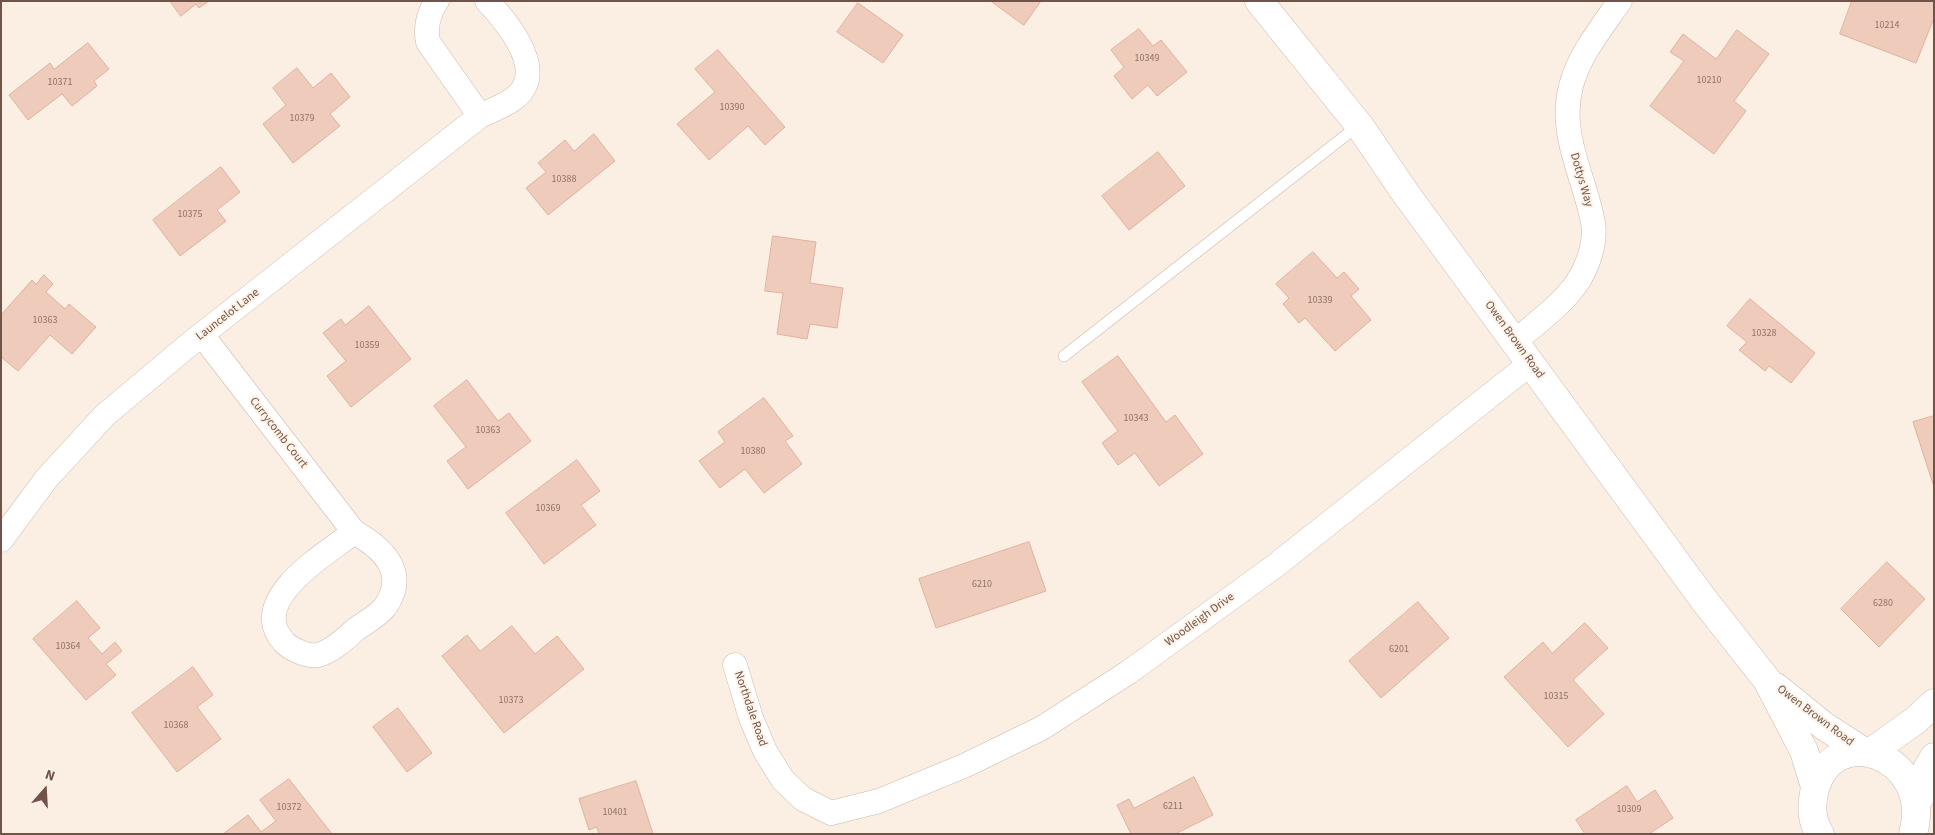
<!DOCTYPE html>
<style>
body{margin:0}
#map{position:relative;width:1935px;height:835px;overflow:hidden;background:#faefe2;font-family:"Source Sans 3",sans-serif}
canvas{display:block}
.frame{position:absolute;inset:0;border:2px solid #70544a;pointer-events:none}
.north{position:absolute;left:20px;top:765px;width:50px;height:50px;-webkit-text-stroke:4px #fef3e7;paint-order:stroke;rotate:19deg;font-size:14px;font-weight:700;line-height:20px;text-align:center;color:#70544a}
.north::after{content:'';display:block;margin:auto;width:18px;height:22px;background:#70544a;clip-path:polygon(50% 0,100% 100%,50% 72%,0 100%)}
</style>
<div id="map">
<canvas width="1935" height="835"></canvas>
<div class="frame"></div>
<div class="north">N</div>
</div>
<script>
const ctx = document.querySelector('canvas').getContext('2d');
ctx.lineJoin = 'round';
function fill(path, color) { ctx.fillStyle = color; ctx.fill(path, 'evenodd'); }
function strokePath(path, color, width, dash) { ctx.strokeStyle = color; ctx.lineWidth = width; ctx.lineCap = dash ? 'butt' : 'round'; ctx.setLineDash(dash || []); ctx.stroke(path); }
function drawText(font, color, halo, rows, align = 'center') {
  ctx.font = font + ' "Source Sans 3",sans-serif'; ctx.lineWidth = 4; ctx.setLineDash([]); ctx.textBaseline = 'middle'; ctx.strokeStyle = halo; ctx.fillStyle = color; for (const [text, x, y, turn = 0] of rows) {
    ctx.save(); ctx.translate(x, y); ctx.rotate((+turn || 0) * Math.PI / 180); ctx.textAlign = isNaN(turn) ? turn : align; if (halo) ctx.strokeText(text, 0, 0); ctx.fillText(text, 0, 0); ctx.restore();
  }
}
const building = new Path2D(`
 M170,1H209L199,8L196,4L181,16Z
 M991,1H1041L1024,25Z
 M1852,1H1934V18L1916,63L1840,34Z
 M858,3L903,35L883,63L837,32Z
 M1139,29L1153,46L1161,40L1187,72L1157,96L1148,85L1132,99L1114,76L1124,67L1111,50Z
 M1737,30L1769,54L1734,101L1746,111L1714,154L1650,106L1684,61L1670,52L1683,34L1716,59Z
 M88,43L109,69L94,81L97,86L72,106L62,94L28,120L9,95L50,63L54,69Z
 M718,50L785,127L765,145L748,126L709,160L677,124L715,92L695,69Z
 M297,68L313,88L331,73L350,97L330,114L340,126L293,163L263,124L286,105L273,88Z
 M594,134L615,161L548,215L526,188L546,172L538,163L565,140L574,151Z
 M1158,152L1185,186L1129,230L1102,196Z
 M221,167L240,192L217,210L226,221L180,256L153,220Z
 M773,236L816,242L810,283L843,288L837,328L810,324L807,339L777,334L783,293L765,291Z
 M1313,252L1337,278L1344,272L1359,289L1351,296L1371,320L1335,351L1305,318L1299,323L1283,304L1289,298L1276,284Z
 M44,275L53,284L46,292L65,309L69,304L96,327L72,354L50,335L18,371L1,357V315L32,280L36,284Z
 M1750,299L1815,353L1791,383L1769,366L1765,371L1739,350L1747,342L1727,326Z
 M369,306L411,359L351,407L327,376L346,361L323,333L341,319L345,325Z
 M1118,356L1166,422L1175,415L1203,454L1159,486L1135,453L1118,465L1102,443L1118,431L1082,382Z
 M467,380L498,421L509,413L531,441L468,489L447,461L466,447L434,406Z
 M764,398L793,436L785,441L802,464L764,493L745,469L720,488L699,461L725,442L718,432Z
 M1934,416V487L1913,422Z
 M577,460L600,491L581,505L596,525L544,564L506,513Z
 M1029,542L1046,591L936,628L919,579Z
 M1887,562L1925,599L1879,647L1841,609Z
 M77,601L100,628L88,638L102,654L115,642L122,651L106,664L116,675L86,700L33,639Z
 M1418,602L1449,638L1381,698L1349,661Z
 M1585,623L1608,648L1573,680L1604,714L1568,747L1504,677L1543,642L1552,653Z
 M512,626L535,654L557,636L584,669L504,733L442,656L467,635L480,651Z
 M193,667L213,695L197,707L221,739L177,772L132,713Z
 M398,708L432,753L407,772L373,727Z
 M1194,777L1213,815L1175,834H1131L1117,805L1129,799L1134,808Z
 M289,779L332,834H223L248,815L261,832L276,821L260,800Z
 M636,781L653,834H599L597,827L589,830L579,799Z
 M1627,786L1637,802L1655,790L1673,818L1649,834H1585L1576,820Z`);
const service = new Path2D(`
 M1064,356L1359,125`);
const minor = new Path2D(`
 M437,1C428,14 425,27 428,42L480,116
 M202,335L354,532C383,548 409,573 385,607C378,616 364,623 355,630C344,640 332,651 318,655C308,657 290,649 284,642C245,600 328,553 354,532
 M1515,341C1533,326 1554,311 1569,293C1584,277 1597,246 1593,223C1585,177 1558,135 1571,86C1579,55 1602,27 1620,1
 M1,540L47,478L105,415L191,343L480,116C492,110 516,102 523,89C540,62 506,21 487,1
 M735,665L751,718L765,751L783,780L803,799L831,813L879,801L966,765L1042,728L1129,672L1275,566L1531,363`);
const tertiary = new Path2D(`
 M1259,1L1359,125L1406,194L1704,600L1767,680L1804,751L1815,787
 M1776,687L1824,726L1864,752
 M1871,752L1916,720L1934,703
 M1920,797L1927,769L1934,757
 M1820,834C1812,822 1811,807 1814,793C1830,718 1935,755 1913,834`);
const numberNames = [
 ["10214",1887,26],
 ["10349",1147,59],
 ["10210",1709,81],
 ["10371",60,83],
 ["10390",732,108],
 ["10379",302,119],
 ["10388",564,180],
 ["10375",190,215],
 ["10339",1320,301],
 ["10363",45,321],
 ["10328",1764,334],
 ["10359",367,346],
 ["10343",1136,419],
 ["10363",488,431],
 ["10380",753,452],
 ["10369",548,509],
 ["6210",982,585],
 ["6280",1883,604],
 ["10364",68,647],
 ["6201",1399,650],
 ["10315",1556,697],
 ["10373",511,701],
 ["10368",176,726],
 ["6211",1173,807],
 ["10372",289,808],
 ["10309",1629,810],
 ["10401",615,813]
];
const streetNames = [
 ["Dottys Way",1581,180,74],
 ["Launcelot Lane",228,315,-38],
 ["Owen Brown Road",1514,340,54],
 ["Currycomb Court",278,433,52],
 ["Woodleigh Drive",1200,620,-36],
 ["Northdale Road",750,709,71],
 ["Owen Brown Road",1815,716,37]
];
fill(building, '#eecbbb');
strokePath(building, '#e0b09c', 1);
strokePath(service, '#cdb8ac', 12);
strokePath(minor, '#cdb8ac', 25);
strokePath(tertiary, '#cdb8ac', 29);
strokePath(service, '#fff', 11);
strokePath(minor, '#fff', 24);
strokePath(tertiary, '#fff', 28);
drawText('10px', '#907266', null, numberNames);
drawText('12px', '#70544a', '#fef3e7', streetNames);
</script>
